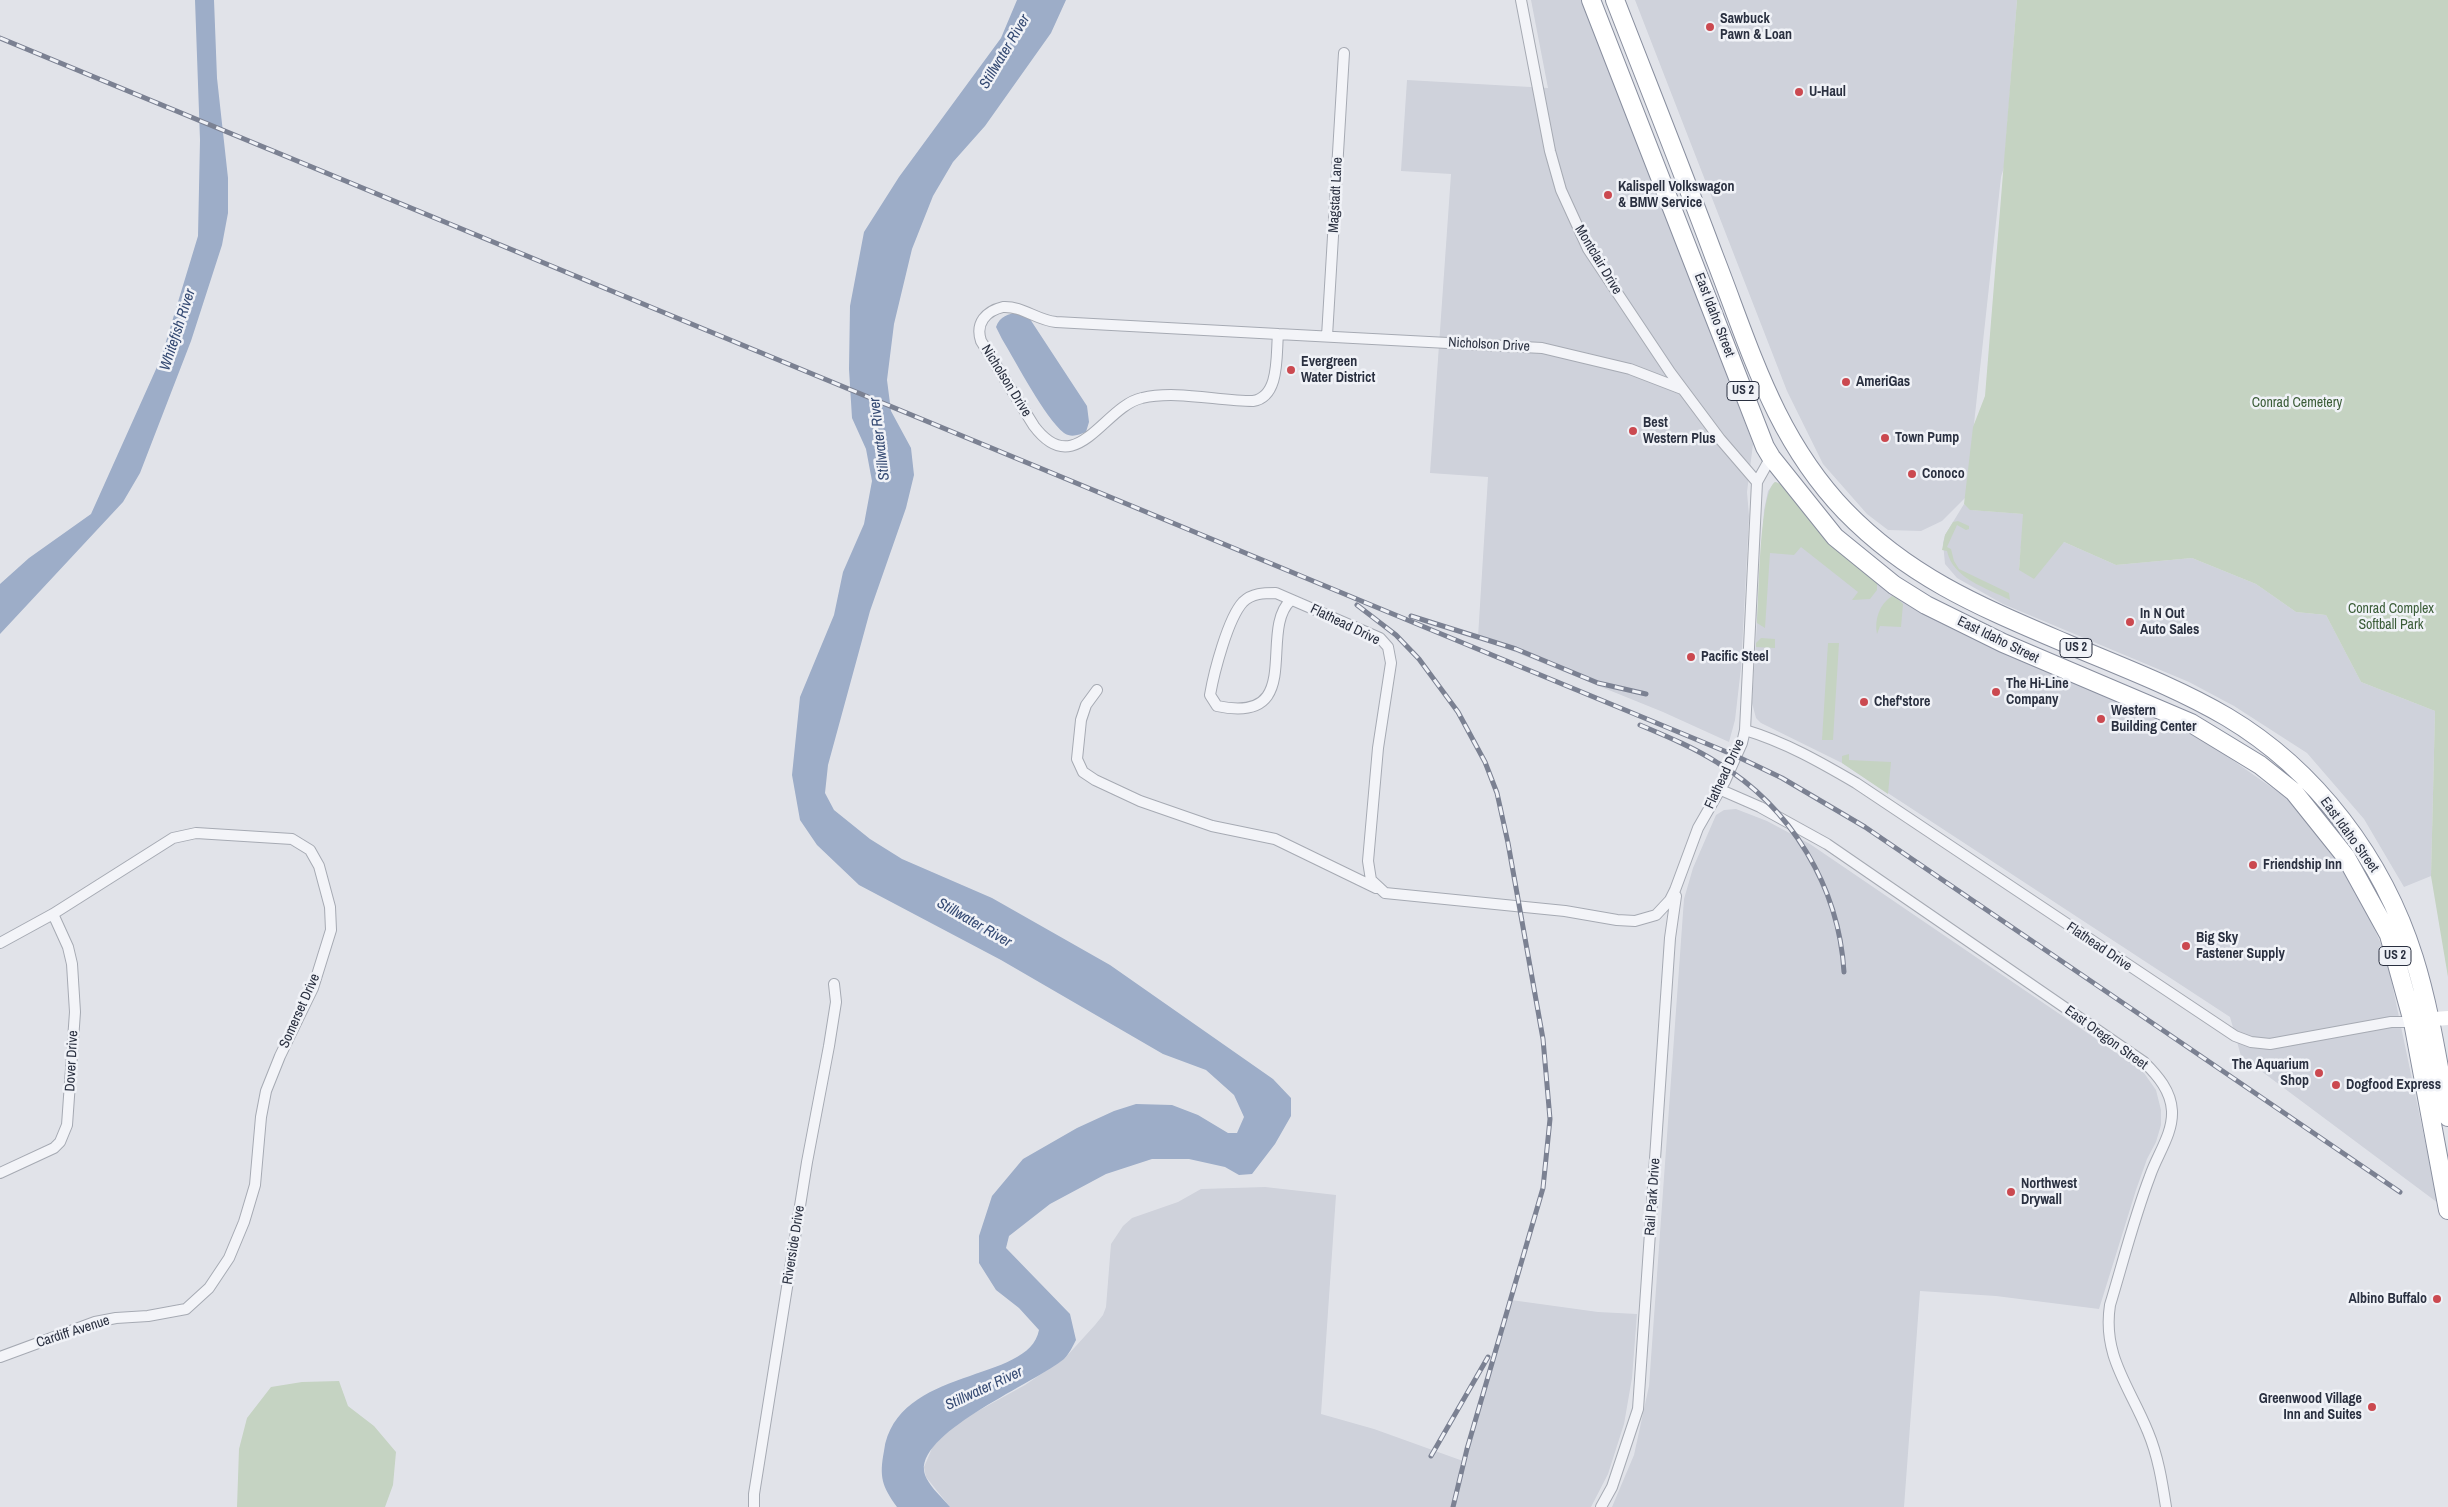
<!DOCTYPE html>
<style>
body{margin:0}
canvas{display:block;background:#e1e3e9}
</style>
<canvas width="2448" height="1507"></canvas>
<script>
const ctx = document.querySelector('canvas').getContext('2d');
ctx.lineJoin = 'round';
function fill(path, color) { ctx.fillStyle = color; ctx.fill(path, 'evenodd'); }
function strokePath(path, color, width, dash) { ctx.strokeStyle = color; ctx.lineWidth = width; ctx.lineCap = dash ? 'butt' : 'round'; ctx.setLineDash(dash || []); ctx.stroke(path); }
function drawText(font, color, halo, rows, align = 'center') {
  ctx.font = font + ' "Archivo Narrow",sans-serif'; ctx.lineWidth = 5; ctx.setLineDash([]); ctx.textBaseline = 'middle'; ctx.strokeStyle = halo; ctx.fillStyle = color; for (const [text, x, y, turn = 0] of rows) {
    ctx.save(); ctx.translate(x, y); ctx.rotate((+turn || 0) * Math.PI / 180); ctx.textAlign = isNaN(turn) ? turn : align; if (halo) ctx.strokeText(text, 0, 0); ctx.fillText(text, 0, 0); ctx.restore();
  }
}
const built = new Path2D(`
 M1531,0H1585L1753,444L1747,492L1749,516L1741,668L1735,720L1729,742L1663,712L1478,637L1488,477L1430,473L1451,174L1401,171L1407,80L1548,88Z
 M1635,0H2017L2004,167L2001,177L1966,497L1942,521L1921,531L1888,530L1867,514L1823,464L1787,391Z
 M1775,482L1782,485L1807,518L1855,565L1895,596L1929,617L1988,646L2178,722L2291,801L2349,873L2386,955L2438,1203L2241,1056L2230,1017L1842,763L1761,723L1756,718L1752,703L1764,510L1768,491Z
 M1964,504L1971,510L2024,514L2019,569L2064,542L2116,565L2192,558L2256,584L2296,612L2326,615L2361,682L2435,711L2431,876L2404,887L2364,819L2307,753L2234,706L2189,682L2003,604L1957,578L1945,564L1943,543L1945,535Z
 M1736,809L1767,821L1810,844L2130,1062L2144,1073L2156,1090L2161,1110V1125L2156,1142L2147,1159L2136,1190L2099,1309L1996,1296L1920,1291L1904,1507H1612L1634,1455L1649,1386L1684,899L1693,868L1716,815L1724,810Z
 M1265,1187L1336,1195L1321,1414L1374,1429L1463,1461L1511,1300L1598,1312L1637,1314L1632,1378L1624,1424L1608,1474L1591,1507H950L926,1477L924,1467L933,1446L958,1422L1025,1385L1065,1358L1095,1325L1103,1315L1106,1307L1111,1244L1123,1226L1132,1218L1178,1202L1201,1189Z`);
const green = new Path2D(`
 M2017,0H2448V977L2431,876L2435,711L2361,682L2326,615L2296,612L2256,584L2192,558L2116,565L2064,542L2034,579L2019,570L2023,514L1970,510L1964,504L1973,427L1985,396Z
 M1775,482C1786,484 1795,501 1801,510C1822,538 1849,561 1877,583V590L1870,599L1852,600L1858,592L1801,547L1794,555L1770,553L1765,628L1757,623C1759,600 1759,492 1775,482Z
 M1958,521L1969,526V529L1966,530L1957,525L1947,547L1951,549L1954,561L1959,569L2009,593L2010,600C1987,588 1953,579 1947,551L1942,550L1945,535L1953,522Z
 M1892,596L1896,597L1903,604L1901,627L1880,626L1877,634C1874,621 1879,604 1892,596Z
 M1761,638L1775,639V648L1756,647V643Z
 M1828,643H1839L1833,740H1822Z
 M1849,754V760L1891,762L1888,794L1842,763V756Z
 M339,1381L348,1406L374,1426L396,1452L393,1485L385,1507H237L239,1449L247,1418L271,1387L302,1382Z`);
const water = new Path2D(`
 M195,0H214L217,78L228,178V213L222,245L191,341L140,473L123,502L0,634V584L29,558L91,514L161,358L198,236L200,140Z
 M1017,0H1066L1051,33L985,126L953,162L933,196L912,249L894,324L887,380L891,411L911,448L914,475L906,508L870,611L828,765L825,793L834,810L870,839L902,859L992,898L1110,965L1273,1079L1291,1098V1116L1275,1144L1252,1174L1239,1175L1225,1167L1189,1159H1152L1106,1174L1050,1204L1009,1236L1006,1248L1070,1314L1076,1340C1073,1346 1069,1354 1064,1359C1035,1383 921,1430 924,1470C925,1483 942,1497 950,1507H897C882,1486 879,1477 884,1451C897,1365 1029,1384 1039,1330L1019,1308L996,1290L979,1263V1236L992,1196L1023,1159L1077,1128L1114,1111L1136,1104L1172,1105L1198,1115L1228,1133H1237L1244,1117L1234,1095L1206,1070L1163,1054L1001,960L859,885L817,845L800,820L792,775L800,697L834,615L843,572L864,524L872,481L866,449L852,418L849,369L850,306L864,232L899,177L1001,38Z
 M1019,312L1028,316L1087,406L1089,422L1086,432C1079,435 1071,438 1064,433C1045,418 1016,362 1002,339L996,327C1000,316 1008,314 1019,312Z`);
const street = new Path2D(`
 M1003,307C1023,306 1036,320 1056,322L1278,334C1276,355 1280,397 1253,401C1218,401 1176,390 1142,398C1104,406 1076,482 1034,426L981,341C975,323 986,311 1003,307Z
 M1278,334L1542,348L1630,369L1682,389
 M1327,336L1344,53
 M1757,482L1771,457
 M1291,600C1257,631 1307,725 1217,706L1210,695C1214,672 1228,618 1243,602C1252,593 1264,593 1276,593L1380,638L1388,647L1391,663L1378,748L1368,861L1371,880L1385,893L1565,911L1617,920L1635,921L1656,915L1670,900L1675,890L1698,828L1725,781L1742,743L1745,730L1757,482L1720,439L1670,372L1588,249L1561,190L1550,151L1521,0
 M1097,690L1086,705L1081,720L1077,759L1083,772L1095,780L1140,801L1212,826L1275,839L1376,888
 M1745,730C1785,742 1820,762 1856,783L2235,1036L2251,1042L2270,1044L2391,1022H2413
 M1721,790L1760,807L1827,844L2144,1062C2158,1076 2171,1091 2172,1111C2173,1134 2157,1155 2150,1176C2134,1218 2123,1262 2110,1305C2102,1356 2130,1387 2148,1432C2158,1456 2162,1481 2166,1507
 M0,943L53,914L173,838L196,833L292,839L310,850L319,866L330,907L331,930L313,988L280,1056L266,1091L261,1117L255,1185L244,1222L229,1258L209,1288L186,1309L148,1316L116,1318L95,1322L0,1357
 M0,1173L54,1148L60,1142L67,1125L75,1012L72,964L68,947L53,914
 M754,1507V1494L807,1162L829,1046L836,1002L834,984
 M1601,1507L1612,1487L1638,1409L1670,938L1676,896`);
const secondary = new Path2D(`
 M2422,1020L2448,1018`);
const highway = new Path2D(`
 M1591,0L1765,447L1771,457L1835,537L1894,585L1926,605L2003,643L2191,723L2260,765L2294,792L2346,857L2389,935L2413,1022L2448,1210
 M1615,0C1648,85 1682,170 1714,256C1750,348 1774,437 1845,511C1910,578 1981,607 2065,643C2119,666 2176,687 2227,717C2316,770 2383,859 2414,958C2430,1009 2438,1064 2448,1117`);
const rail = new Path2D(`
 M0,38L1734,755L1782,778L1865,827L2400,1192
 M1357,605L1396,635L1419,659L1458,712L1485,762L1497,793L1508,843L1543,1039L1550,1119L1543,1188L1467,1449L1453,1507
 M1411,616L1516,649L1598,683L1646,694
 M1640,725C1666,736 1693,747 1718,763C1791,807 1839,887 1844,972
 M1431,1456L1488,1357`);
const markers = [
 [1710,27,5,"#cb4950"],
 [1799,92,5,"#cb4950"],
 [1608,195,5,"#cb4950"],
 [1291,370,5,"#cb4950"],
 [1846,382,5,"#cb4950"],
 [1633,431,5,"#cb4950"],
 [1885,438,5,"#cb4950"],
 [1912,474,5,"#cb4950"],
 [2130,622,5,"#cb4950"],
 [1691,657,5,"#cb4950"],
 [1996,692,5,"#cb4950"],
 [1864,702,5,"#cb4950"],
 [2101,719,5,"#cb4950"],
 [2253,865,5,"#cb4950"],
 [2186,946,5,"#cb4950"],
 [2319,1073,5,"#cb4950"],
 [2336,1085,5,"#cb4950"],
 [2011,1192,5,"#cb4950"],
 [2437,1299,5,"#cb4950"],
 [2372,1407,5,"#cb4950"]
];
const shields = [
 [1743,391,32],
 [2076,648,32],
 [2395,956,32]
];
const shieldNames = [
 ["US 2",1743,391],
 ["US 2",2076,648],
 ["US 2",2395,956]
];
const poiNames = [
 ["Sawbuck",1720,19],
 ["Pawn & Loan",1720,35],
 ["U-Haul",1809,92],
 ["Kalispell Volkswagon",1618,187],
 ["& BMW Service",1618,203],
 ["Evergreen",1301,362],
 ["Water District",1301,378],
 ["AmeriGas",1856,382],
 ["Best",1643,423],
 ["Western Plus",1643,439],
 ["Town Pump",1895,438],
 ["Conoco",1922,474],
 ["In N Out",2140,614],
 ["Auto Sales",2140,630],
 ["Pacific Steel",1701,657],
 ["The Hi-Line",2006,684],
 ["Company",2006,700],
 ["Chef'store",1874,702],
 ["Western",2111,711],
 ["Building Center",2111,727],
 ["Friendship Inn",2263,865],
 ["Big Sky",2196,938],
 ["Fastener Supply",2196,954],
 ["The Aquarium",2309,1065,"right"],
 ["Shop",2309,1081,"right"],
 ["Dogfood Express",2346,1085],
 ["Northwest",2021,1184],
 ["Drywall",2021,1200],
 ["Albino Buffalo",2427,1299,"right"],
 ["Greenwood Village",2362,1399,"right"],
 ["Inn and Suites",2362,1415,"right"]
];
const streetNames = [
 ["Magstadt Lane",1336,195,-87],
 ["Montclair Drive",1598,260,59],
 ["East Idaho Street",1714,315,69],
 ["Nicholson Drive",1489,345,3],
 ["Nicholson Drive",1006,381,58],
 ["Flathead Drive",1345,625,26],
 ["East Idaho Street",1998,640,26],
 ["Flathead Drive",1725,774,-65],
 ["East Idaho Street",2349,835,54],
 ["Flathead Drive",2099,947,34],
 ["Somerset Drive",300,1011,-66],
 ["East Oregon Street",2106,1038,36],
 ["Dover Drive",72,1061,-87],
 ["Rail Park Drive",1653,1197,-86],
 ["Riverside Drive",794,1245,-81],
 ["Cardiff Avenue",73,1332,-18]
];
const parkNames = [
 ["Conrad Cemetery",2297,403],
 ["Conrad Complex",2391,609],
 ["Softball Park",2391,625]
];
const waterNames = [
 ["Stillwater River",1005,52,-59],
 ["Whitefish River",178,330,-72],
 ["Stillwater River",880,439,-97],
 ["Stillwater River",974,923,30],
 ["Stillwater River",984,1389,-25]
];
fill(built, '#cfd2db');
fill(green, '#c5d3c2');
fill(water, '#9dadc8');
strokePath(street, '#a6aab3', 12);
strokePath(highway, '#898f9f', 20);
strokePath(street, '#f3f4f8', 10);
strokePath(secondary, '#fff', 14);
strokePath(highway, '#fff', 18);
strokePath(rail, '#7b8192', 5);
strokePath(rail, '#f0f2f7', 3, [9]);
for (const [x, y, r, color] of markers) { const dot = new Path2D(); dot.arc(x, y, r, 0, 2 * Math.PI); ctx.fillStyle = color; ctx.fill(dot); strokePath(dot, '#f0f2f7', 2); }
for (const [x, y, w] of shields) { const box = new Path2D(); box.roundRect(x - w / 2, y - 9.5, w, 19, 4); ctx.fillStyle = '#f0f2f7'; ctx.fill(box); strokePath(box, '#2a3040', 1); }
drawText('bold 12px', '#2a3040', null, shieldNames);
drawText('bold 14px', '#2a3040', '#f0f2f7', poiNames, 'left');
drawText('14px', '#2a3040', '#f0f2f7', streetNames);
drawText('14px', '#3a5c37', '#f0f2f7', parkNames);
drawText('italic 15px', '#354a73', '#f0f2f7', waterNames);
</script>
